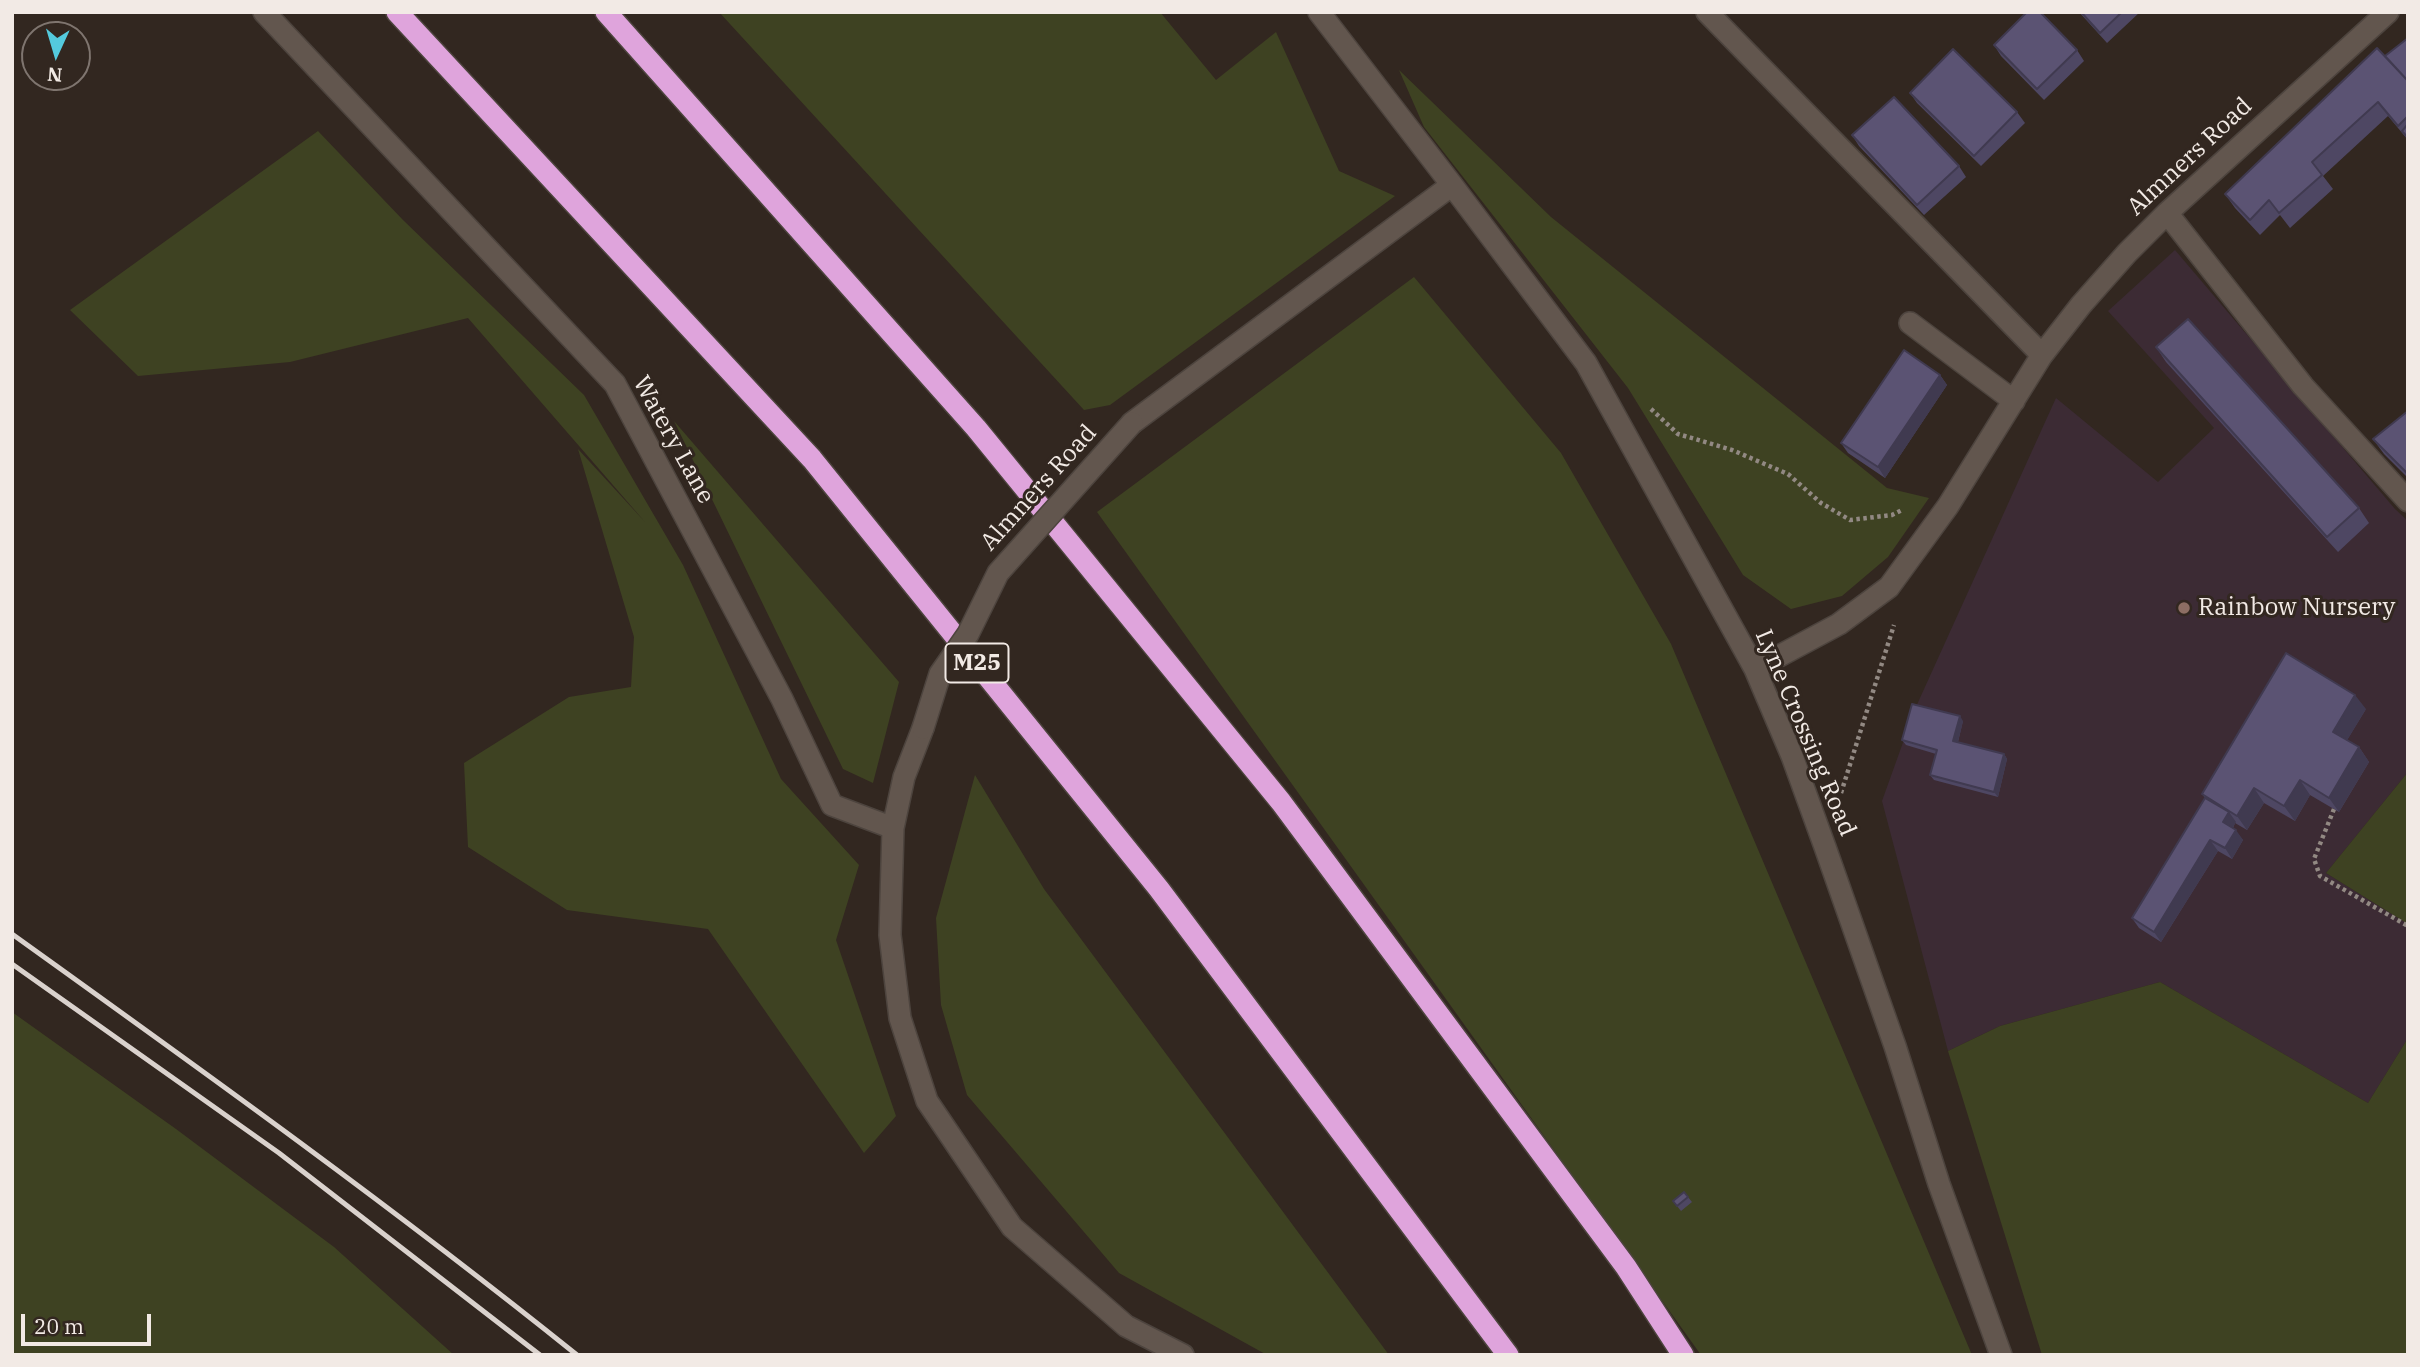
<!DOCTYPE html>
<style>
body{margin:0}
#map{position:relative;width:2420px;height:1367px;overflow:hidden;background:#322720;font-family:"IBM Plex Serif",serif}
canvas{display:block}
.frame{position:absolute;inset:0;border:14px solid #f2eae5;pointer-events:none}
.north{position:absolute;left:21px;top:21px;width:70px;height:70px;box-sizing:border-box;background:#322720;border:2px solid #7f756f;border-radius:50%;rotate:184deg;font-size:19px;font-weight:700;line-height:28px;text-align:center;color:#f2eae5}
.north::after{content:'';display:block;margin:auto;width:24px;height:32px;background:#54cadd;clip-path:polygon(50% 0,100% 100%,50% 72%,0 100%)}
.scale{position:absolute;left:21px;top:1314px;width:130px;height:32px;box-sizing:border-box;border:4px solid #f2eae5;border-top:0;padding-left:9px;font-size:21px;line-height:24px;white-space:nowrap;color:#f2eae5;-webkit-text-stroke:5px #322720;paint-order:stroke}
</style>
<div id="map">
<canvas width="2420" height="1367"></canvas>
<div class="frame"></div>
<div class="north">N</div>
<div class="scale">20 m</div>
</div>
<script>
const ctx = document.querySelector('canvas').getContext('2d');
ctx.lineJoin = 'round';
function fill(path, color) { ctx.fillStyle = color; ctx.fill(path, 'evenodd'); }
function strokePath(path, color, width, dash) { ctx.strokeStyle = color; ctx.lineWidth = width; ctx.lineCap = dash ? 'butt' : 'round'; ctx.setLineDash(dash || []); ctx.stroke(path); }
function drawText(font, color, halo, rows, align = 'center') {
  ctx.font = font + ' "IBM Plex Serif",serif'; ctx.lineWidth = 6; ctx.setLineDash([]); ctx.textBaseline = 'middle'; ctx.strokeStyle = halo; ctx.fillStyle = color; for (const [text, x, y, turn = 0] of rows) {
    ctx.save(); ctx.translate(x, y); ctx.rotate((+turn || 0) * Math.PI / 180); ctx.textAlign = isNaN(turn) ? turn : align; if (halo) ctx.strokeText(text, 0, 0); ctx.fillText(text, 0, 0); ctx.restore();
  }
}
const education = new Path2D(`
 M2175,250L2395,509L2408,521V772L2326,873L2408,924V1038L2368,1103L2160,982L2000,1026L1948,1051L1882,801L1915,709L2056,398L2158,482L2214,428L2108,311Z`);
const green = new Path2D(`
 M719,12H1160L1216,80L1276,32L1339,171L1395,196L1110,405L1084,410Z
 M1399,70L1551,217L1887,488L1929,498L1888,557L1842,596L1791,609L1743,575L1628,388L1424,127Z
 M318,131L403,220L584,395L683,565L781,779L859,865L836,940L896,1116L864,1153L708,929L567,910L468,847L464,763L569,697L631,687L634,637L578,449L645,522L468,318L290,362L138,376L70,310Z
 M1414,277L1561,453L1671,644L1972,1355H1701L1097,512Z
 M674,421L899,682L873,783L843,769Z
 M2408,772V924L2326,873Z
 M975,775L1044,889L1389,1355H1267L1119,1273L967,1095L941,1005L936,918Z
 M2160,982L2368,1103L2408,1038V1355H2042L1948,1051L2000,1026Z
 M12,1012L176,1129L334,1247L454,1355H12Z`);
const path = new Path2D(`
 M1651,409L1678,434L1732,450L1788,474L1821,503L1850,520L1892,515L1902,510
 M1841,793L1894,625
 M2334,809L2314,859L2320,876L2408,926`);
const minor = new Path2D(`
 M264,12L615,384L782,699L832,805L893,828
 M1319,12L1452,185L1586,363L1755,669L1792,756L1825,847L1895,1046L1939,1184L2001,1355
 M1707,12L2042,355
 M2167,213L2303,386L2408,501
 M1910,323L2014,401
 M1132,423L1452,185
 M1755,669L1839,624L1889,587L1948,506L2042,355L2081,305L2127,253L2167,213L2388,12
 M923,728L904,777L893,828L890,935L900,1018L927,1101L1012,1227L1126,1326L1183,1355`);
const highway = new Path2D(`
 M397,12L812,459L1159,889L1508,1355
 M606,12L976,428L1281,802L1626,1267L1683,1355`);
const rail = new Path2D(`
 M12,934C203,1071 394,1208 577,1355
 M12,964L279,1153L540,1355`);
const minorBridge = new Path2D(`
 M923,728L940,674L968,634L998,573L1132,423`);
const wall = new Path2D(`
 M2079,12H2140L2107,43Z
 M2408,38V140L2388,116L2323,176L2333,189L2290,228L2280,215L2260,235L2235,208L2225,194Z
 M1994,45L2077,50L2084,61L2044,100L2001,56Z
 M1910,93L2017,112L2025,123L1981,166L1917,103Z
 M1852,135L1959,166L1966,177L1924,215L1859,146Z
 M2156,347L2359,508L2369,523L2338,552L2166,362Z
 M1940,375L1947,385L1885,478L1848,453L1841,443Z
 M2408,411V478L2384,454L2373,439Z
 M2366,709L2347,740L2359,747L2369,762L2339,812L2310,795L2295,821L2264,803L2247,830L2235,823L2233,828L2243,840L2232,859L2218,851L2161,942L2139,928L2132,918L2205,798L2202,794Z
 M1963,721L1958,742L2004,754L2007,759L1998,797L1934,780L1930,775L1936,754L1906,745L1902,740Z
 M1688,1197L1692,1202L1681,1211L1673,1201Z`);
const shadedWall = new Path2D(`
 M1940,375L1947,385L1885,478L1878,467Z
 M2355,695L2366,709L2343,747L2333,732Z
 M1960,716L1963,721L1957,746L1953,741Z
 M2359,747L2369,762L2339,812L2329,798Z
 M2004,754L2007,759L1998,797L1994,792Z
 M2300,780L2310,795L2295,821L2284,806Z
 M2254,788L2264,803L2247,830L2237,816Z
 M2229,812L2236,822L2230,832L2223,822Z
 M2236,830L2243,840L2232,859L2225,848Z
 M2210,840L2218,851L2161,942L2154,932Z`);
const building = new Path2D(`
 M2027,12H2040L2077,50L2037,89L1994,45Z
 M2081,12H2122L2100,33Z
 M2408,38V81L2385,56Z
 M2377,48L2408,81V116L2398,126L2378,102L2312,162L2322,175L2279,213L2269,200L2250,220L2225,194Z
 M1953,49L2017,112L1974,156L1910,93Z
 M1894,97L1959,166L1917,205L1852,135Z
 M2408,124V138L2402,131Z
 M2188,319L2359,508L2327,537L2156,347Z
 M1904,350L1940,375L1878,467L1841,443Z
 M2408,411V474L2373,439Z
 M2286,653L2355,695L2333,732L2359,747L2329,798L2300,780L2284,806L2254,788L2237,816L2202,794Z
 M1912,704L1960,716L1953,741L2004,754L1994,792L1930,775L1937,750L1902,740Z
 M2205,798L2229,812L2223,822L2236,830L2225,848L2210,840L2154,932L2132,918Z
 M1684,1192L1688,1197L1677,1206L1673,1201Z`);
const markers = [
 [2184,608,7,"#8d6e63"]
];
const shields = [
 [977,663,63]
];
const shieldNames = [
 ["M25",977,663]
];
const streetNames = [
 ["Almners Road",2190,157,-43],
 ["Watery Lane",673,440,61],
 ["Almners Road",1039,488,-48],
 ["Lyne Crossing Road",1805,733,67]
];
const poiNames = [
 ["Rainbow Nursery",2198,608]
];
fill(education, '#3c2b34');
fill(green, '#3e4222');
strokePath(minor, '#4d443e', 24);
strokePath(highway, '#4d443e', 24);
strokePath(path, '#928983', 4.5, [3.5, 3.5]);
strokePath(minor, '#62564e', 21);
strokePath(highway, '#dfa4dc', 21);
strokePath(rail, '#dad2cd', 5);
strokePath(minorBridge, '#4d443e', 24, []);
strokePath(minorBridge, '#62564e', 21);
fill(wall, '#4e4763');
fill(shadedWall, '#403a50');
fill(building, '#5b5373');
strokePath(building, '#403a50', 2);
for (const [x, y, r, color] of markers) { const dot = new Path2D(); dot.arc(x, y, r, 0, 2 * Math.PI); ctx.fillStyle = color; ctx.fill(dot); strokePath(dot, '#322720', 2.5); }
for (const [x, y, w] of shields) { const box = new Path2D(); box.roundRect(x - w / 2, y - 19.5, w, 39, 5); ctx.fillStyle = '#322720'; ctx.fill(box); strokePath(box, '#f2eae5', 2); }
drawText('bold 23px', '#f2eae5', null, shieldNames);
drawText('24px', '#f2eae5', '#322720', streetNames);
drawText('24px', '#f2eae5', '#322720', poiNames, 'left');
</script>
